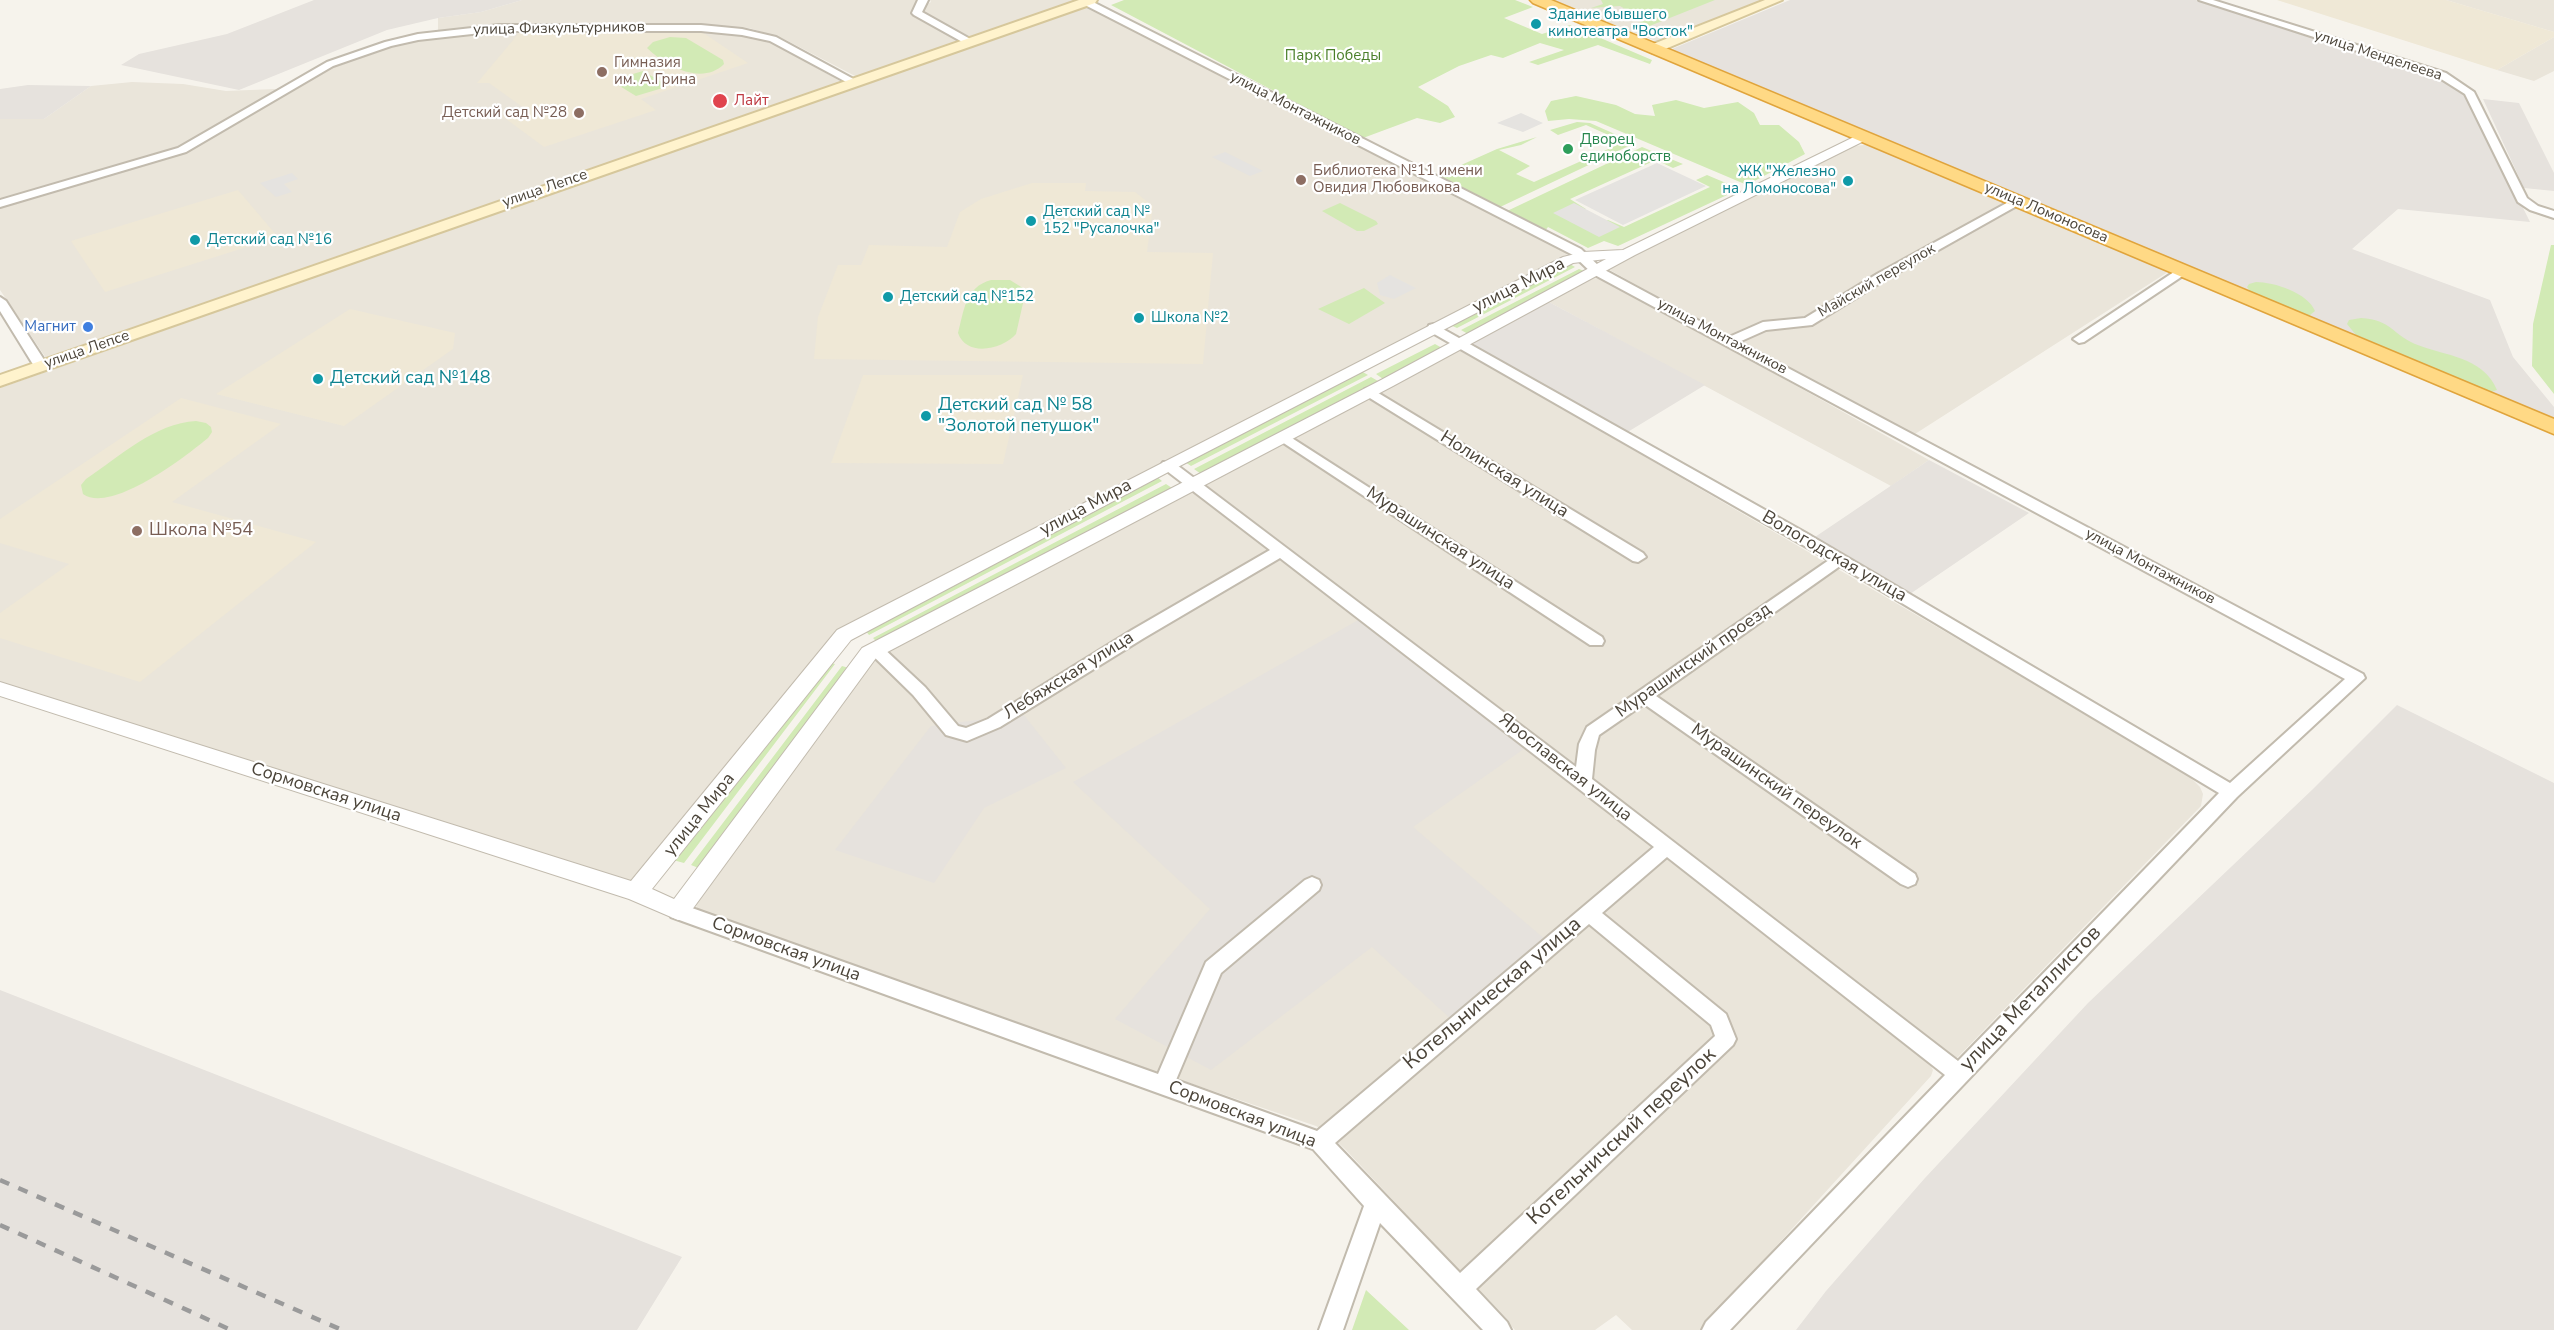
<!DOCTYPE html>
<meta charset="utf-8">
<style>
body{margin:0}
canvas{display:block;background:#f6f3ec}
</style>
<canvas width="2554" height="1330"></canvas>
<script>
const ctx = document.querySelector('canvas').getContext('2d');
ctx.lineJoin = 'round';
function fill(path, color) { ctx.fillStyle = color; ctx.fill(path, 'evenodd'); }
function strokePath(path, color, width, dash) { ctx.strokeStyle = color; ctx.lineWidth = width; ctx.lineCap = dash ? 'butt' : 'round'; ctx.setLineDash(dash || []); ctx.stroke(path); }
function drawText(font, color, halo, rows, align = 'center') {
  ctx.font = font + ' "Nunito Sans",sans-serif'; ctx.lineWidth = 4.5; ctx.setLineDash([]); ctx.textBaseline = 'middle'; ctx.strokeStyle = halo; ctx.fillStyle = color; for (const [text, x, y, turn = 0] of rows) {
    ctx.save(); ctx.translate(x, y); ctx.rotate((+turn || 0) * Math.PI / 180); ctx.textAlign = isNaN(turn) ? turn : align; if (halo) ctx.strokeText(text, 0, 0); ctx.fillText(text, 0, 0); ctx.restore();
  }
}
const residential = new Path2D(`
 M522,0H919L915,8L919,20L963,41L857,77L782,38L749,28L695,24L492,26L438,32V18L481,12Z
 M930,0H1081L973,38L920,11L919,9L931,2Z
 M1551,0H1769L1658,42Z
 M2446,0H2554V32Z
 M1083,7L1093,8L1568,254L841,632L640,880L625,884L0,682V388Z
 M696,29L741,34L775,44L842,82L46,358L0,290V206L181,152L330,67L384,47L415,40L482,30Z
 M2554,37V71L2534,81L2497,70Z
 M132,82L183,84L226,91L275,89L277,91L173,149L0,200V119H44L91,86Z
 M1865,145H1873L2171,270L1915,434L1742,345L1610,270L1618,262L1854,146Z
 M1594,278L1607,280L1929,460L1891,486L1547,301Z
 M1458,350L1467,353L2184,771L2200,787L2203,794L2201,806L1956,1059L1206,487L1205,484Z
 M1184,492L1197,493L1528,746L1929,1062L1933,1070L1931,1076L1700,1330H1632L1616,1315L1595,1330H1515L1346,1150L1329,1134L1316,1126L704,918L698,912L696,905L700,895L858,679L881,653Z`);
const industrial = new Path2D(`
 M314,0H522L481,12L438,18L387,30L239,90L121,65L139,54L227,34Z
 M1790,0H2196L2436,73L2465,91L2530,222L2398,209L2352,249L2490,300L2513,357L2554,407V418L1675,52L1672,49Z
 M28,85L91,86L44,119H0V89Z
 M2483,99L2519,103L2554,173V191L2524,188Z
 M1547,301L1705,385L1626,433L1475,345L1473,342Z
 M1929,460L2029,513L1910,594L1815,537Z
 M1360,619L1528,746L1413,827L1553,946L1452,1020L1372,947L1211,1070L1115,1019L1210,909L1073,782Z
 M2397,705L2554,783V1330H1796L1826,1291L1925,1178L2088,1003L2313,789Z
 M1023,714L1066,768L984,808L934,883L835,850L931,726Z
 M0,990L682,1257L637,1330H0Z`);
const education = new Path2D(`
 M2277,0H2446L2554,32V37L2497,70Z
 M702,32L748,63L641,99L656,110L544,147L502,116L524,108L489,83H477L519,33Z
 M1032,183H1086L1085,191L1135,192L1153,206L1147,252L1213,253L1203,364L814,359L818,317L838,265H861L869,245L947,247L960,212L981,199Z
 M238,190L278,237L105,292L71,241Z
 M350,309L455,333L453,349L344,426L216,394Z
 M863,375H1023L1003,464L831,463Z
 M181,398L281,424L172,502L316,542L140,682L0,638V613L69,564L0,543V519Z`);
const green = new Path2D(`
 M1124,0H1515L1533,7L1504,18L1542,34L1570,25L1652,60L1650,64L1598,45L1538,65L1529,62L1564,50L1540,43L1503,58L1491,55L1459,66L1418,87L1448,106L1455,117L1440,123L1417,118L1363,138L1111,5Z
 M1601,0H1715L1642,29L1636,26L1640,22L1651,19V16L1632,13L1620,6L1591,8L1603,4Z
 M670,37L686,38L723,60L724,64C702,86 666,66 647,48L653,42Z
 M643,71L667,85L666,87L636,96L613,82L616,79Z
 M1576,96L1616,105L1635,114L1655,116L1652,105L1676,100L1704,108L1738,102L1754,113L1760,125H1779L1799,142L1805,154L1747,185L1596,121L1569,119L1548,121L1545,111L1551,101Z
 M1577,122L1590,123L1635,143L1498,208L1432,178L1497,149L1537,137L1521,145L1499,150L1530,166L1516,174L1534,182L1624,142L1586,125L1558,135L1550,130Z
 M1642,147L1683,164L1673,168L1656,160L1570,199L1586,209L1576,214L1597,225L1608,220L1624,227L1710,187L1696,180L1707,175L1740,189L1618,246L1604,241L1588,248L1548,227L1545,231L1505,212Z
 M1340,203L1376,221L1378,224L1364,231H1357L1322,211Z
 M2551,245H2554V394L2532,366L2533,324Z
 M1568,263L1575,267L1457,328L1450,325Z
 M1579,269L1584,271L1468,334L1461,330Z
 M991,280H1010L1026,290L1016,334C1003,349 967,358 958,333C964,311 965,287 991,280Z
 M2256,282C2274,282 2308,293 2315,311L2310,315H2304L2250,291L2247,287L2249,284Z
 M1364,288L1385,303L1349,324L1318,309Z
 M2361,318C2392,320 2392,334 2415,344C2444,356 2483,356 2497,390L2491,392L2356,335L2347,324L2349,320Z
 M1435,344L1442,348L1383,379L1376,374Z
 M1361,371L1368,375L1191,466L1185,462Z
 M1371,377L1378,381L1201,474L1194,469Z
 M196,421L206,423L211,427L212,432L208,438C185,457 111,514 83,494L81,485L86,479C119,457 155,423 196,421Z
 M1156,476L1162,481L869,635L865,630Z
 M1166,484L1172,488L878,643L873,638Z
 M828,662L835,664L684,863L673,860Z
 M842,666L852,669L701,869L691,865Z
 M1366,1290L1409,1330H1352Z`);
const parking = new Path2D(`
 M1521,113L1543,123L1523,132L1497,123Z
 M1225,152L1263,171L1250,176L1212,157Z
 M1657,163L1706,186L1623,225L1575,200Z
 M292,173L298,179L284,184L292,192L276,197L260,183Z
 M1574,203L1620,227L1599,237L1553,213Z
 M1390,275L1416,288L1394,299L1380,295L1377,283Z`);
const minor = new Path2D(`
 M918,0H928L922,12L972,40V44H966L914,15L912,13Z
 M1083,0H1089L1581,249L1601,268L1729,337L1763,322L1805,318L1877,274L2014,199H2022V203L1885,280L1812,325L1766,330L1739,342L2363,674L2365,678L2237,797L1730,1330H1702L1706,1322L1945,1075L1667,857L1602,913L1726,1014L1736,1039L1733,1045L1476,1289L1507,1322L1511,1330H1483L1380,1223L1343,1330H1319L1364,1206L1313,1149L671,917L668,911L671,905L678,903L1158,1074L1206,962L1305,880L1312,877L1319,880L1321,885L1319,890L1221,973L1176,1080L1317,1131L1654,847L1280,558L1144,638L1000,727L967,741L946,735L913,695L867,650L869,646H881L925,687L958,726L966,728L988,719L1132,630L1270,550L1163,468L1161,465L1163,462H1173L1576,767L1579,744L1587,727L1829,560L1429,331L1428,328L1429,325L1434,324L1806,533L2230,783L2345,679L1593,274L1573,255L1083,4ZM1840,566L2219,793L1958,1061L1592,779L1595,750L1599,735L1644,704L1901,884L1908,887L1915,884L1917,879L1915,874L1656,696ZM1589,924L1711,1025L1715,1036L1460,1273L1335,1143Z
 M2199,0H2213L2446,73L2474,92L2527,198L2538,206L2554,211V218L2530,210L2518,202L2465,94L2438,77Z
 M499,25H701L742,29L776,37L859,82L850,84L770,41L742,35L701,31H499L418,40L391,46L333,66L186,152L0,207V200L178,148L327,62L385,42L418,34Z
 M2183,266L2189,270L2187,273L2084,342L2079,343L2073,339Z
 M0,297L6,301L48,366L46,369L41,370L34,366L0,311Z
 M1370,388L1643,553L1646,557L1638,562L1633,561L1365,395L1363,392L1365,389Z
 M1284,433L1602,637L1604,641L1602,645H1590L1279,440L1277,437Z`);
const tertiary = new Path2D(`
 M1862,133L1866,134L1868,137L1866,140L1635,255L1393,386L876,658L686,918L678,920L629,899L0,696V682L631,881L837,630L1563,257L1583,252L1623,250ZM1606,259L1381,380L862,648L674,899L652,889L851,640L1174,469L1573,263Z`);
const secondary = new Path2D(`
 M1079,0H1097L1095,3L0,386V375Z
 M1765,0H1782L1658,52L1653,53L1646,49L1648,46Z`);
const trunk = new Path2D(`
 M1530,0H1551L2554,419V434L1533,3Z`);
const rail = new Path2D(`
 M0,1180L342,1330
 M0,1225L231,1330`);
const markers = [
 [1536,24,6,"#0f9aa8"],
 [602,72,6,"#8d6e63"],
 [720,101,8,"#e0444e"],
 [579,113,6,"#8d6e63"],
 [1568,149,6,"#2e9e5b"],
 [1301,180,6,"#8d6e63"],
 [1848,181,6,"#0f9aa8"],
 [1031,221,6,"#0f9aa8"],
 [195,240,6,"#0f9aa8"],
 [888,297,6,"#0f9aa8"],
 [1139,318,6,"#0f9aa8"],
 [88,327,6,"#3f7fe0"],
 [318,379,6,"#0f9aa8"],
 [926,416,6,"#0f9aa8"],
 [137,531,6,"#8d6e63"]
];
const farCulturenames = [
 ["Здание бывшего",1548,15],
 ["кинотеатра \"Восток\"",1548,32],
 ["ЖК \"Железно",1836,172,"right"],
 ["на Ломоносова\"",1836,189,"right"],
 ["Детский сад №",1043,212],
 ["152 \"Русалочка\"",1043,229],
 ["Детский сад №16",207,240],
 ["Детский сад №152",900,297],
 ["Школа №2",1151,318]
];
const farStreetnames = [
 ["улица Физкультурников",559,29,-1],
 ["улица Менделеева",2378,56,18],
 ["улица Монтажников",1295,109,27],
 ["улица Лепсе",545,189,-19],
 ["улица Ломоносова",2046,213,23],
 ["Майский переулок",1877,281,-30],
 ["улица Монтажников",1722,337,28],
 ["улица Лепсе",87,350,-19],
 ["улица Монтажников",2150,567,28]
];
const farParknames = [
 ["Парк Победы",1333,56]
];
const farEducationnames = [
 ["Гимназия",614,63],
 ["им. А.Грина",614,80],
 ["Детский сад №28",567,113,"right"],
 ["Библиотека №11 имени",1313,171],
 ["Овидия Любовикова",1313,188]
];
const farHealthnames = [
 ["Лайт",734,101]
];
const farLeisurenames = [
 ["Дворец",1580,140],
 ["единоборств",1580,157]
];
const farShopnames = [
 ["Магнит",76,327]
];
const streetNames = [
 ["улица Мира",1519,286,-27],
 ["Нолинская улица",1504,475,32],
 ["улица Мира",1086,508,-28],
 ["Мурашинская улица",1440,539,33],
 ["Вологодская улица",1834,557,30],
 ["Мурашинский проезд",1694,661,-35],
 ["Лебяжская улица",1069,676,-32],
 ["Ярославская улица",1565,768,38],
 ["Мурашинский переулок",1776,787,35],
 ["Сормовская улица",326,793,18],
 ["улица Мира",700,815,-51],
 ["Сормовская улица",786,950,20],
 ["Сормовская улица",1242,1115,21]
];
const cultureNames = [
 ["Детский сад №148",330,379],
 ["Детский сад № 58",938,406],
 ["\"Золотой петушок\"",938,427]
];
const educationNames = [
 ["Школа №54",149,531]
];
const nearStreetnames = [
 ["Котельническая улица",1493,994,-40],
 ["улица Металлистов",2031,999,-46],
 ["Котельничский переулок",1622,1137,-43]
];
fill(residential, '#eae5da');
fill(industrial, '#e6e2dd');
fill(education, '#efe8d6');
fill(green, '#d2eab5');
fill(parking, '#e5e3e0');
strokePath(minor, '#c2bbae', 4);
strokePath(tertiary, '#c2bbae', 2);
strokePath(secondary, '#d6c79b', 4);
strokePath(trunk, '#e0a43c', 3);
fill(minor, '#fff');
fill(tertiary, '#fff');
fill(secondary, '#fff3cd');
fill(trunk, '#ffd985');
strokePath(rail, '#9a9a9a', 4.5, [10, 10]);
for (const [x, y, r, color] of markers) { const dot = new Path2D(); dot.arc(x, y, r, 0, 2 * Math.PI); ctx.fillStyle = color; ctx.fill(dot); strokePath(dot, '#fff', 2); }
drawText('15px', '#0d838f', '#fff', farCulturenames, 'left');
drawText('15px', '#4b4439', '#fff', farStreetnames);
drawText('15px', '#4a7f2a', '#fff', farParknames);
drawText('15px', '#785e54', '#fff', farEducationnames, 'left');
drawText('15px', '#be3a42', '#fff', farHealthnames, 'left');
drawText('15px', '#27864d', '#fff', farLeisurenames, 'left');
drawText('15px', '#366cbe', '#fff', farShopnames, 'right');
drawText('18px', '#4b4439', '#fff', streetNames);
drawText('18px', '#0d838f', '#fff', cultureNames, 'left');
drawText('18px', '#785e54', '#fff', educationNames, 'left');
drawText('21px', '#4b4439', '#fff', nearStreetnames);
</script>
